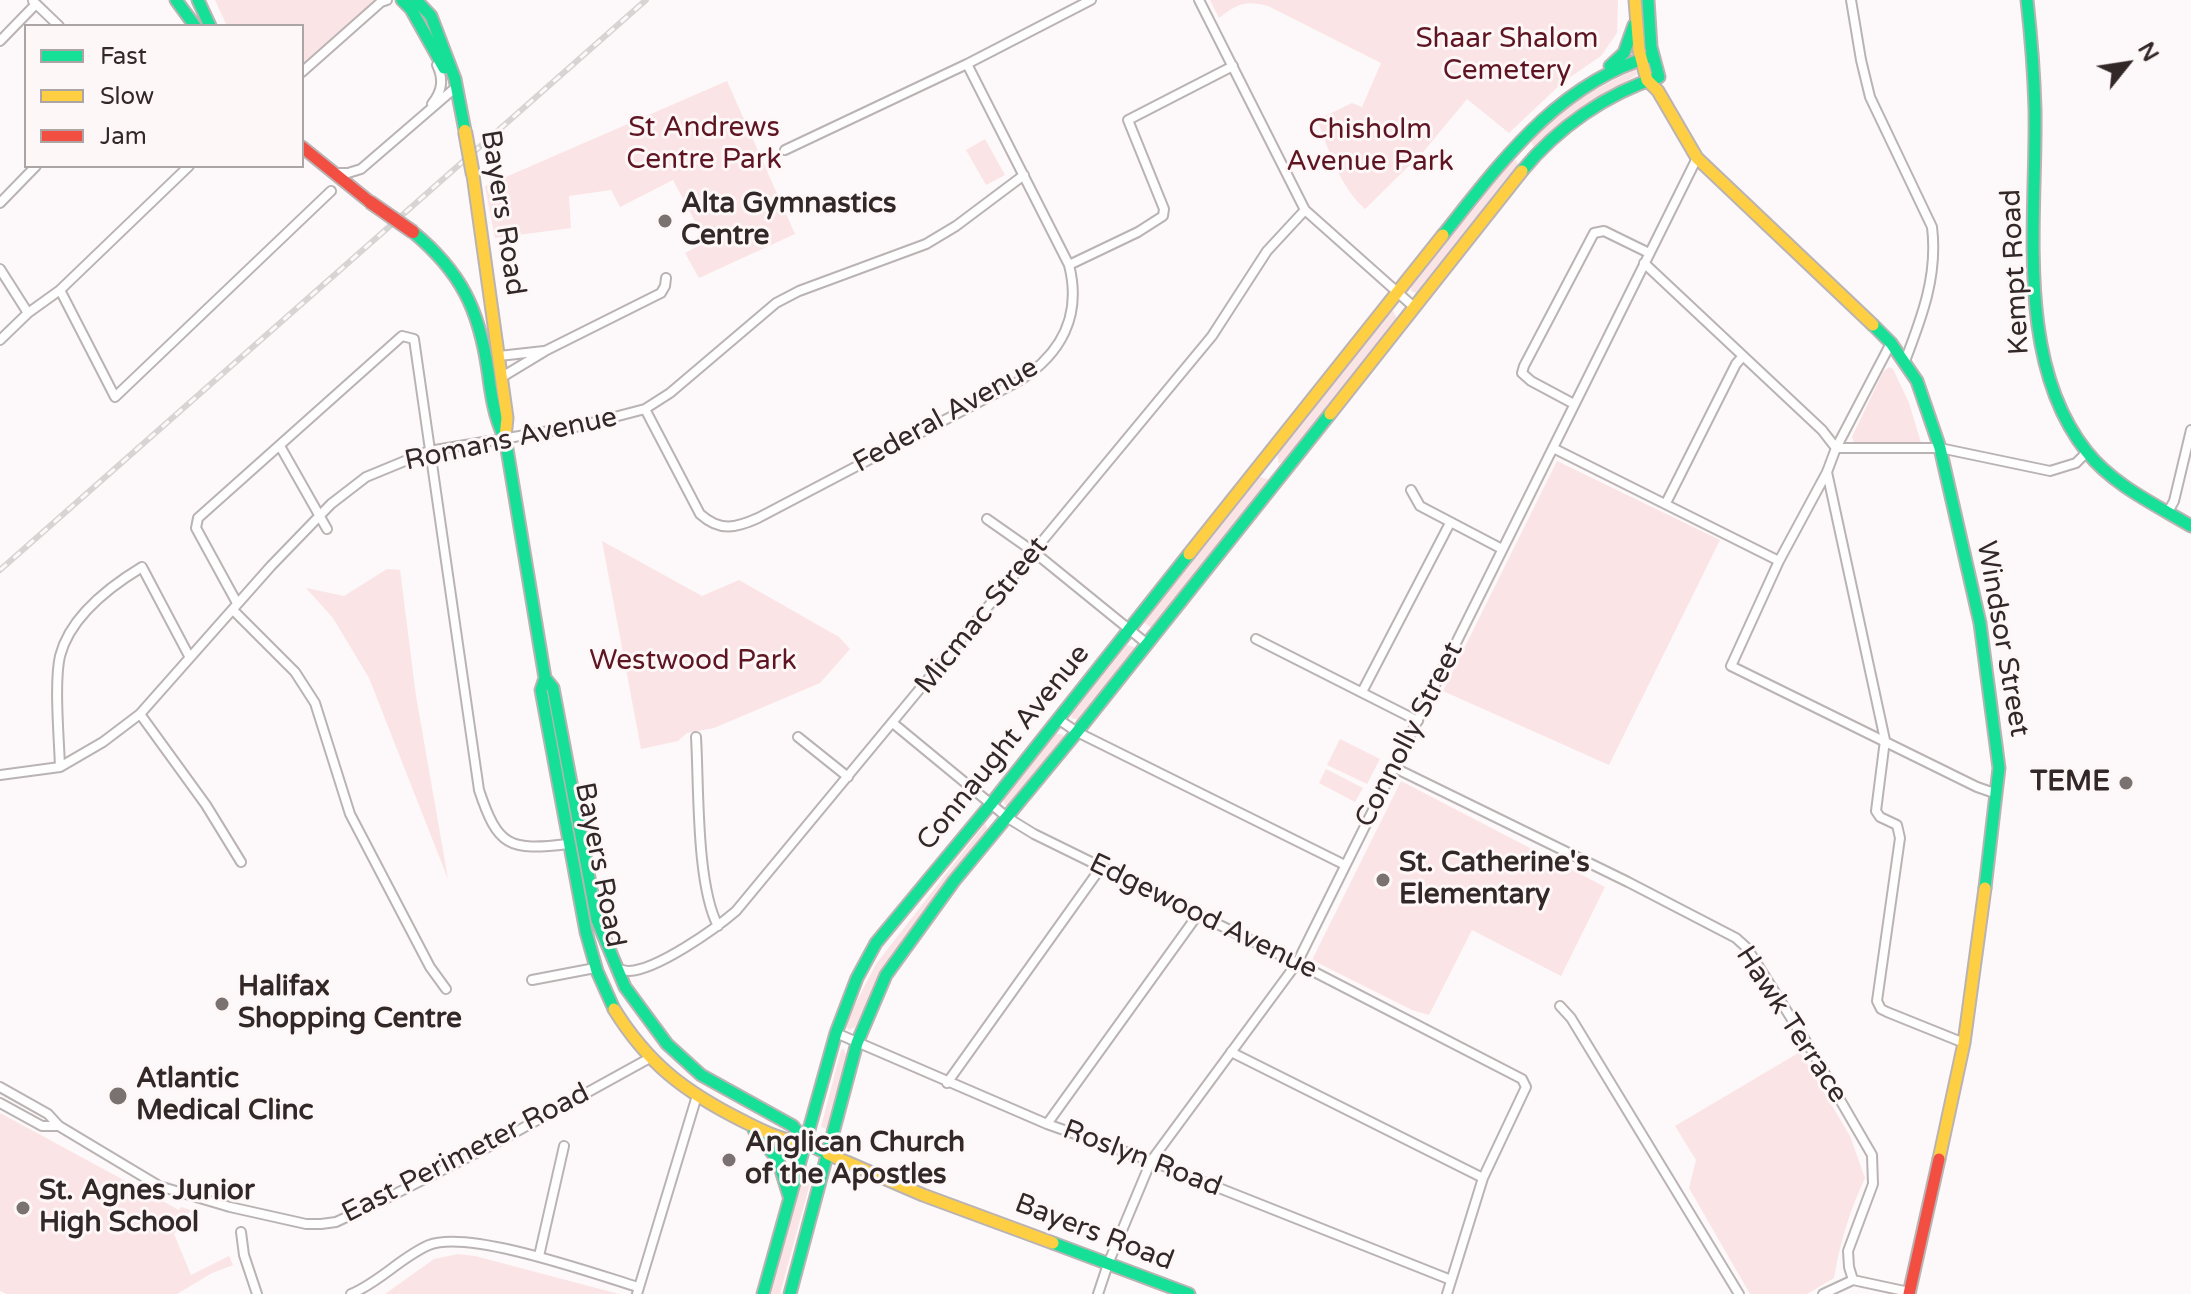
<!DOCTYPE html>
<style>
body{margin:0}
#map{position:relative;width:2191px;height:1294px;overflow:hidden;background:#fdf8f9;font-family:"Varela Round",sans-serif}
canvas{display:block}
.legend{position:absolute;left:24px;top:24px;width:280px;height:144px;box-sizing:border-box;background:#fef7f8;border:2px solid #ada4a5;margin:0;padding:10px 14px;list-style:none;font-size:24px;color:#332828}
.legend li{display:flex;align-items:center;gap:16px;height:40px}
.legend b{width:40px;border:2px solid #ada4a5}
.north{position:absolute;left:2087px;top:24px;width:80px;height:80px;-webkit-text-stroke:6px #fef7f8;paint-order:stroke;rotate:60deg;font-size:22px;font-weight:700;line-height:32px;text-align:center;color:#332828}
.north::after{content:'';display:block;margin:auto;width:28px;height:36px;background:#332828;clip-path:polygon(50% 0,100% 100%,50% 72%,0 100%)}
</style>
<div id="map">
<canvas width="2191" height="1294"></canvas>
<ul class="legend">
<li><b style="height:10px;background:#16e098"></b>Fast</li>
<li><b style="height:10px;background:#ffcf43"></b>Slow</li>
<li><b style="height:10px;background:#f24e42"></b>Jam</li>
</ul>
<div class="north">N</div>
</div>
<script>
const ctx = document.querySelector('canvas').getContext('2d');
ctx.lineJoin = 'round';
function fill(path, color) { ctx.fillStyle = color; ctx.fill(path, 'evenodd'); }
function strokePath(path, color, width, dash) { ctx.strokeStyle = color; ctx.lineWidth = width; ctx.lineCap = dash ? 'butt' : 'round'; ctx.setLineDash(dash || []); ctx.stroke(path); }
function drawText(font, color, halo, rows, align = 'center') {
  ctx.font = font + ' "Varela Round",sans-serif'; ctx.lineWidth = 6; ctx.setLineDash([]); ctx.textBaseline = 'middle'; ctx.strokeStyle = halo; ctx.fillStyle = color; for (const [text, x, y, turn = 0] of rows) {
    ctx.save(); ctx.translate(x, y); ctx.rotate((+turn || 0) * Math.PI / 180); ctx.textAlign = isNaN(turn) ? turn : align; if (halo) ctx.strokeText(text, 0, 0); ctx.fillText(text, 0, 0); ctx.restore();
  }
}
const green = new Path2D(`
 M215,0H376L302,64V26H227Z
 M1210,0H1618L1617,33L1601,56L1563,82L1509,133L1467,99L1424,151L1365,209C1339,185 1330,153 1317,120L1352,103L1362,107L1381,63L1268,6C1245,0 1237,4 1219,18Z
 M1635,69L1638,73L1635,76L1586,106L1541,145L1533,146L1531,142L1534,136L1580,98Z
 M727,81L795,234L699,278L685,253L706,242L673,180L620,207L611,190L569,196L571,228L495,238L485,186Z
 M985,139L1005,175L986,185L966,150Z
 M1516,160L1519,166L1419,291L1416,293L1411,291V285L1512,161Z
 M1393,311L1397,319L1285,462L1279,463L1277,454L1390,312Z
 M1889,367L1893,369L1909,403L1921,443H1854L1852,437L1883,372Z
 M1557,461L1720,540L1609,765L1443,691Z
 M1260,477L1268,479V483L1152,628L1145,623L1147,619Z
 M602,541L702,596L739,580L839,637L850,649L820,683L714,728L687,733L678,741L641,749Z
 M387,569L400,570L416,696L448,879L369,678L333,618L306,588L344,596Z
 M1127,645L1134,647L1135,651L1080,720L1071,718L1072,714Z
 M1055,733L1063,735L1064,739L1009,806L1005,805L1003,799Z
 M1340,739L1380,759L1367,784L1327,765Z
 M1326,769L1363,788L1355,802L1319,783Z
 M1401,781L1605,887L1561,976L1472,930L1429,1015L1412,1010L1312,960Z
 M985,824L988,829L884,965L855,1027L849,1030L846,1026L847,1020L876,964Z
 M844,1049L846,1055L826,1129L821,1127L841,1050Z
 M1800,1052L1850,1136L1865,1178C1850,1210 1840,1242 1834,1278L1807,1294H1750L1689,1188L1696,1160L1675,1126Z
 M0,1113L179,1210L181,1207L191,1210L174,1234L191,1275L229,1256L233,1265L212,1273L177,1294H7L0,1291Z
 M811,1164L813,1172L780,1294H771L805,1170Z
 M458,1254L475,1256L619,1294H385L434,1259Z`);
const street = new Path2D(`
 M1199,0L1305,210L1414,307
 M1851,0L1861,60L1870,97L1932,227C1938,275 1922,317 1905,361
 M33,1L59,26
 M0,41L36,4
 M302,72L381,2L387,0
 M432,104C442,91 444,80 437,65
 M785,150L967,64L1091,0
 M334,173H348L361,169L455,88
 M0,203L36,166
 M1644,263L1822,430L1836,448
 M1069,265L1138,232L1163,216L1164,209L1128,120L1233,66
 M0,269L28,313
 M60,290L115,397L331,191
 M0,340L28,313L60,290L189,166
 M1891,343L1836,448L1827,472L1779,561L1731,666L1977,787L1997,794
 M499,356L544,351
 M502,377L545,351L661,293L665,286L666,278
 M1574,404L1531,381L1522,373L1524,366L1594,233L1604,231L1649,253
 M645,409L700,514C720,532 736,528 758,518L1019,381C1061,354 1082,316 1069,265L967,64
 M280,446L327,529
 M1553,448L1779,561
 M1836,448H1940L2050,471L2076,463L2087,452
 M1827,472L1885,740L1876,811L1880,817L1897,825L1900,838L1877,1001L1881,1009L1887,1012L1964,1043
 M1411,490L1420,506L1502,549
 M1666,503L1736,364L1743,356
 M2168,512L2174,501L2191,430
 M987,519L1034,552L1146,643
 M237,603L196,528L198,518L402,336L414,339L479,790C498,847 509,851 568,844
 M233,610L295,672L315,703L350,814L430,967L446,989
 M1256,639L1418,721
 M1362,692L1450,523
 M140,714L206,805L241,862
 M1058,719L1077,732L1345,865
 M894,724L1008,818L1034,834L1297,963L1522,1079L1526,1087L1483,1178L1447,1294
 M696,737C699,786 696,884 718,926
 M798,737L848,777
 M60,767C59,737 54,682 60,656C70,617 109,587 142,567L189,656
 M1395,768L1628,882L1736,938L1747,948L1810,1048L1872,1155L1873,1184L1848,1251L1849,1267L1853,1280L1909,1292
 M0,775L60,767L103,742L140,714L271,566L331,504L366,477L429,451L580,426L645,409L670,393L776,303L799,291L926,244L956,226L1024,175
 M616,968C620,969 624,971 629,971C657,970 715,929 736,911L1212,336L1267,251L1305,210
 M532,980L595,968
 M1560,1006L1571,1018L1739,1294
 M836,1033L1047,1124L1151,1161L1451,1280
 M1231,1052L1483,1178
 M947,1083L1102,866
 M0,1087L48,1114L59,1126L159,1186L230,1207L306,1224H321L336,1222L387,1198L492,1145L648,1059
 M0,1103L42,1126H59
 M1047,1124L1199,913
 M241,1232L244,1255L257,1294
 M539,1256L564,1146
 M351,1294C380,1282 401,1257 429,1245C469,1229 595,1274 638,1287
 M637,1294L696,1099
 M1098,1294L1108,1264L1151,1161L1297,963L1697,158
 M1823,1294L1853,1280`);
const fast = new Path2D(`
 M176,0L195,26
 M198,0L210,26
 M402,0L411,9
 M416,0L431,16
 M2027,0C2031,36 2034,73 2035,109C2037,219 2014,361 2087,452C2113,485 2156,505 2191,526
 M411,9L444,68
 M431,16L455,79L465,131
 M1610,66L1624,53L1634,25
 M1522,171C1557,128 1607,93 1659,77L1651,47L1648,0
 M413,232C461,272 479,309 488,371C491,394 494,416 504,437
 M1443,235C1502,161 1557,84 1652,56
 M1873,325L1891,343L1917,381L1940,448L1980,623L1999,768L1985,888
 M505,437L545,678L541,690L586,932L597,971L614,1009
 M545,678L553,688L597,920L625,987L667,1044L701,1075L793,1126L806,1143L828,1154
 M754,1130L778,1160L789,1196
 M1053,1243L1189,1294
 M763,1294L836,1033L857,978L876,943L991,804L1189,554
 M790,1294L857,1043L886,975L954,881L1077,732L1330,414`);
const slow = new Path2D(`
 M1635,0L1639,50L1647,80
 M1647,80L1658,91L1697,158L1873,325
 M473,175L507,418L505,437
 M1330,414L1522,171
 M1189,554L1443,235
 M614,1009C648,1064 685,1092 743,1121C763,1131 782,1141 806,1143
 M828,1154L923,1195L1053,1243
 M1939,1159L1964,1043L1985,888`);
const jam = new Path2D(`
 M302,147L370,202
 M1909,1294L1939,1159`);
const rail = new Path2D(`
 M0,570L646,0`);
const slowBridge = new Path2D(`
 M465,131L473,175`);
const jamBridge = new Path2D(`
 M370,202L413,232`);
const markers = [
 [665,221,8,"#7a7171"],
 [2126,783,8,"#7a7171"],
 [1383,880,8,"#7a7171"],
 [222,1004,8,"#7a7171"],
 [118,1096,10,"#7a7171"],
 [729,1160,8,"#7a7171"],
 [23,1208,8,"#7a7171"]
];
const parkNames = [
 ["Shaar Shalom",1507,40],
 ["Cemetery",1507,72],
 ["St Andrews",704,129],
 ["Centre Park",704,161],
 ["Chisholm",1370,131],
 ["Avenue Park",1370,163],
 ["Westwood Park",693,662]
];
const poiNames = [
 ["Alta Gymnastics",681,205],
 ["Centre",681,237],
 ["TEME",2110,783,"right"],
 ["St. Catherine's",1399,864],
 ["Elementary",1399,896],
 ["Halifax",238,988],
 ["Shopping Centre",238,1020],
 ["Atlantic",136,1080],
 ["Medical Clinc",136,1112],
 ["Anglican Church",745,1144],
 ["of the Apostles",745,1176],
 ["St. Agnes Junior",39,1192],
 ["High School",39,1224]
];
const streetNames = [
 ["Bayers Road",502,213,81],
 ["Kempt Road",2016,272,-93],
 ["Federal Avenue",946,416,-29],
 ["Romans Avenue",511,440,-12],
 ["Micmac Street",982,616,-51],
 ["Windsor Street",2002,639,80],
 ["Connolly Street",1410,735,-63],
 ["Connaught Avenue",1004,748,-51],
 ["Bayers Road",599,865,79],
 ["Edgewood Avenue",1203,917,26],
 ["Hawk Terrace",1791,1025,57],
 ["East Perimeter Road",466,1154,-27],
 ["Roslyn Road",1142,1159,21],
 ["Bayers Road",1094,1233,21]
];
fill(green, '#fbe4e5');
strokePath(street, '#bab3b4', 12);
strokePath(fast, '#bab3b4', 15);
strokePath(slow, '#bab3b4', 15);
strokePath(jam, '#bab3b4', 15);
strokePath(street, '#fffefe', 8);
strokePath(fast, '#16e098', 11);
strokePath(slow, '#ffcf43', 11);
strokePath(jam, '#f24e42', 11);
strokePath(rail, '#d7d4d4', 6);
strokePath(rail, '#fef7f8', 3, [9]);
strokePath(slowBridge, '#bab3b4', 16, []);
strokePath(jamBridge, '#bab3b4', 16, []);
strokePath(slowBridge, '#ffcf43', 12);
strokePath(jamBridge, '#f24e42', 12);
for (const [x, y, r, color] of markers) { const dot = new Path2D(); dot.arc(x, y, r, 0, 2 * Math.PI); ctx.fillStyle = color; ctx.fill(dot); strokePath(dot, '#fef7f8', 3); }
drawText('28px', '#5f1521', '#fef7f8', parkNames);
drawText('bold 28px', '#332828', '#fef7f8', poiNames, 'left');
drawText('28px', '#332828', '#fef7f8', streetNames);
</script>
